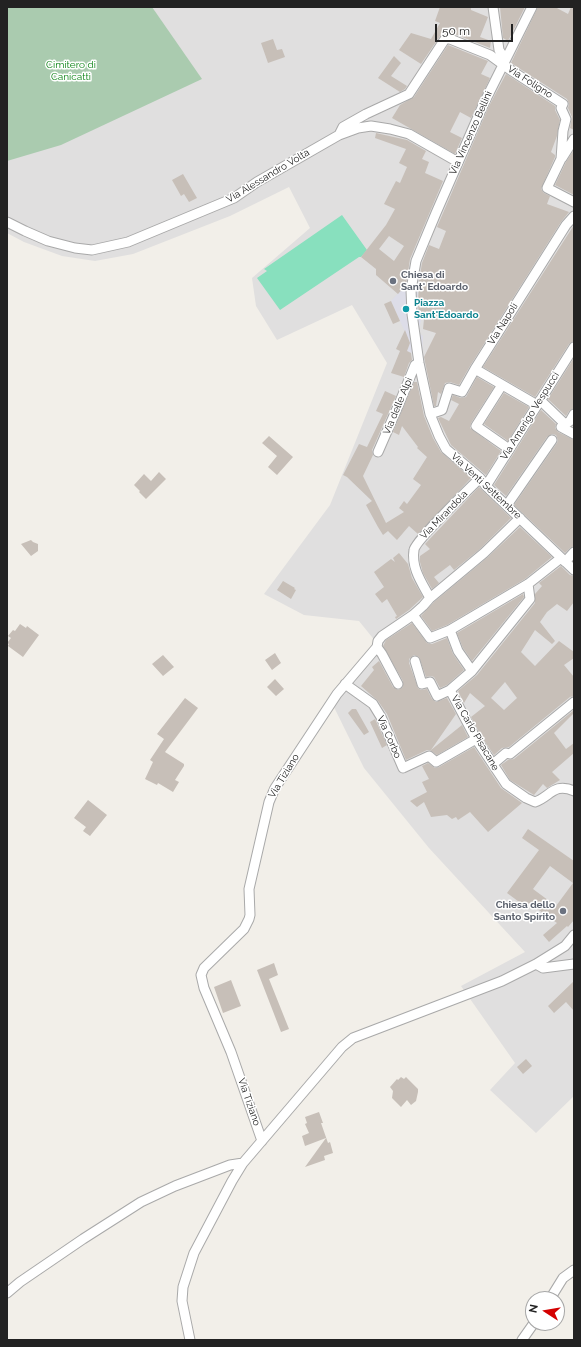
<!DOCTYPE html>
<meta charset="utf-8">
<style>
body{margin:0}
#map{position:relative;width:581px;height:1347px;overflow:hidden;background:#f2efe9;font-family:Raleway,sans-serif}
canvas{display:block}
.frame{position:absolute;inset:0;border:8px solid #222;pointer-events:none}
.north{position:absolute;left:525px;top:1291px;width:40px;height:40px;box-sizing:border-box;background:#fff;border:1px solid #a7a7a7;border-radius:50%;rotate:282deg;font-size:11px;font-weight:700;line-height:16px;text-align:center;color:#222}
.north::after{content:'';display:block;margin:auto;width:14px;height:18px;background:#d40000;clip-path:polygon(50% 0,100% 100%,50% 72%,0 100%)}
.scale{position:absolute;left:435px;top:24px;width:78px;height:18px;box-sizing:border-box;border:2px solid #222;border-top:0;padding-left:5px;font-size:12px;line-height:14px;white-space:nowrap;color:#222;-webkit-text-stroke:3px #fff;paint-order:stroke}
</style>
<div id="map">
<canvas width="581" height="1347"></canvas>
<div class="frame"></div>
<div class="north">N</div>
<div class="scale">50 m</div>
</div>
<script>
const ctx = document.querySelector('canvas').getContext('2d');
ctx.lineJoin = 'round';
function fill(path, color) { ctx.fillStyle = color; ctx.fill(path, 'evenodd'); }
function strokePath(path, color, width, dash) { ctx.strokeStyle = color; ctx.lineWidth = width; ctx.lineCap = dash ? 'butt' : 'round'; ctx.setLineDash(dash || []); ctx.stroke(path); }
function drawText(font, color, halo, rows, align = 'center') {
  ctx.font = font + ' Raleway,sans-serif'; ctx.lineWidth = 3; ctx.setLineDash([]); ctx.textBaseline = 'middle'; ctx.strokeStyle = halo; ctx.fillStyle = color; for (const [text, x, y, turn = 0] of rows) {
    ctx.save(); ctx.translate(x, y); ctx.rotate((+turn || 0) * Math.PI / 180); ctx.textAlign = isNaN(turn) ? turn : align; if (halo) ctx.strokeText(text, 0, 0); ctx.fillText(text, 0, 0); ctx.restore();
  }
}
const residential = new Path2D(`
 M7,7H574V1096L536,1133L490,1090L515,1063L461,986L525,952L429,848L364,768L329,697L376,642L359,621L304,615L264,594L330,505L387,363L352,305L277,340L256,306L252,278L310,228L289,187L230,216L133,254L95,261L62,256L24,242L7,233Z`);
const cemetery = new Path2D(`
 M7,7H152L202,79L61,145L7,161Z`);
const pitch = new Path2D(`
 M342,215L367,250L361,257H359L280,310L257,278L267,271L264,269Z`);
const plaza = new Path2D(`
 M409,273L419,276L417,302L419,315L422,317L418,332L423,336L422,355H418L407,351L410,343L391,301L406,285L405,278Z`);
const building = new Path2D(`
 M440,7H471V10L488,17L480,37L491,41L490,48L452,33H445L440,36L421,64L399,50L411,33L431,39L440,23L435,21Z
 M500,7H525L508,41L503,38Z
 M538,7H555L568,14L571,7H574V130L570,128L572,117L568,108L569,104L567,99L511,63Z
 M273,39L277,50L282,49L285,57L268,63L261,43Z
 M448,45L488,61L481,74L490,78L471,118L460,112L450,132L462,138L455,154L392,118L400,105L414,97Z
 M394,56L401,63L391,76L407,86L405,89L400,92L378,78Z
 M506,74L555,106V110L560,120L557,136L551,152L555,155V157L541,189L544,193L550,196L547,204L569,212L561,222L470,366L459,385L450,382L445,383L441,394L438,392L436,406H434L424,357L436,333L423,329L424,319L419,315L418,304L419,281L422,263L429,245L439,249L446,231L437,227L489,106Z
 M376,133L407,140L426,151L422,159L429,162L425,173L443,181L410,259L406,285L398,294L376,275V269L361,257L386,225L395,209L384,204L396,181L400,183L407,167L399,163L406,149L375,138ZM389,236L404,246L394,261L379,249Z
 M574,150V195L555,185L566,162Z
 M183,174L197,198L189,202L184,194L181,196L172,180Z
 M574,225V341L569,344L535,397L483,367Z
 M391,301L400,321L393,324L384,304Z
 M405,330L410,343L407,351L411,353L412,360L409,363L404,377L391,373L400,351L396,349Z
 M574,358V408L569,411L566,416L548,399Z
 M477,377L494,387L471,423L470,428L501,451L486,475L451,445L438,418L441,417L449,421L459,404L451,400L453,395L461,398L466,397Z
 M414,382H417L424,416L433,438L441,452L471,478L418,534L409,526L397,540L388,531L383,535L378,527L366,505L372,501L347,477L343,475L359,444L367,447L383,414L376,411L385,391L396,396L372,450L373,455L363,476L386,523L404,512L399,508L404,501L407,504L421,485L413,479L427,457L417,448L418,447L402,426L399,435L393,432Z
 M504,393L529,407L508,441L484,424Z
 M541,410L556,424L555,428L558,432L574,440V546L570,548L565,553L514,505L557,443L558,440L556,435L552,434L547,437L506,496L494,485Z
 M269,436L293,457L277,475L268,467L277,456L262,443Z
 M159,472L166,479L146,499L139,492L140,491L134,485L144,474L151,481Z
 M479,487L511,518L480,549L454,570L450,565L434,577L439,583L432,589L423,573L420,562V556L430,549L425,544Z
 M520,527L552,557L525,579L447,625L432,631L421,616L434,602L488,557Z
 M31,540L33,542L38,544V551L31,556L21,544Z
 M399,553L408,564L412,578L423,597L409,610L396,619L395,617L397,616L387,599L382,603L375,594L384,587L374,572L391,559L395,562L393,558Z
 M561,566L570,575L574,576V602L567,611L557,604L547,612L540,622L555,641L552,644L535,630L521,652L535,666L559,641L574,652V658L564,665L574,677V696L570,697L509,747L502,748L494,755L481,736L471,717L485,706L470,693L464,703L458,691L477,675L535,603V594L542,586L539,583ZM505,682L517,698L504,710L491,698Z
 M283,581L295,588L294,589L296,590L291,599L277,590Z
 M523,594L524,597L472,661L463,648L457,633Z
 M412,623L427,643L432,644L447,638L453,654L464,670L447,685L440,688L434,677L431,676L426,677L419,657L414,655L409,659V663L418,688L421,690L427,689L432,699L436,702L447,698L456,714L431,750L462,725L468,737L437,755L430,750H427L406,760L387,714L378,701L361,686L374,670L372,667L379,661L393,687L398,690L403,687V681L383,646L386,640Z
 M20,624L26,628L27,626L39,635L23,657L8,646L9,644L7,643L11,638L8,636L13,630L15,631Z
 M275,653L281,663L272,670L265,660Z
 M163,655L174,667L163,676L152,664Z
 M275,679L284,689L276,696L267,687Z
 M185,698L198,708L165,752L184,764V766L175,780L179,782L173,792L158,783L157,785L145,779L153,762L150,760L164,739L157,734Z
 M352,709H356L369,732L364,735L348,713Z
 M574,710V713L554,733L566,749L574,743V753L552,772L560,780L547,788L543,784L534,795L510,780L501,765L508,760L514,759Z
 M375,719L387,745L382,748L370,722Z
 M474,747L501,788L522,803L488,832L470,812L458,820L456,817L452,819L447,815L431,817L424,802L417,807L410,801L427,792L422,782L429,779L422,766L428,763L435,768L439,767Z
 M88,800L107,815L90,836L83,831L86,827L74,818Z
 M528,829L574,861V920L568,927L567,926L549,942L543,935L557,923L529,903L526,907L507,893L539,850L522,838ZM550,866L573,883L556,906L533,889Z
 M274,963L278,975L269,979L289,1029L281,1032L257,970Z
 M231,980L241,1006L223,1013L214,987Z
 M574,981V1011L566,1002L554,1013L548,1006Z
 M526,1059L532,1066L523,1074L517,1067Z
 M401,1077L404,1079L406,1077L418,1089V1092L416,1101L411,1105L407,1100L401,1107L392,1098L393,1091L390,1087L397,1079L398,1080Z
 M319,1112L323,1123H321L328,1143L330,1142L333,1153L324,1156L325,1160L305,1167L326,1138L305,1146L302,1136L309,1133L305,1124L307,1123L305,1117Z`);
const street = new Path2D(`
 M493,7L499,50L505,59
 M532,7L484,103L436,213L416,261L411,290L412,314L419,363L430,414L439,436L446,449L480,478L486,486L574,570
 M339,135L343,127L366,114L409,94L445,39H450L490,55L512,71L563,104L561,108L566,119L563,131L561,159L547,188L574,202
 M562,158L574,139
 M7,222L25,231L48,241L75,248L92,250L128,242L234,198L257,182L339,135L358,128L371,126L390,129L409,134L458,162
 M475,369L537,405
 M502,385L476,426L509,449
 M540,400L565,424
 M430,414L442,410L449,388L462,392L475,369L566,225L574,216
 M574,414L570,421L561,427L574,434
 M378,452L399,404L415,365L419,363
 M486,486L574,347
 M507,505L552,440
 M565,562L574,552
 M528,584L530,599L472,671L450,690L476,739L506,784L526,798L535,802C550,797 554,782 574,791
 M430,598C422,583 411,568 414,550C415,541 470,488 480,478
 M413,615L430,638L450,630L528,584L561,558
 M450,630L458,651L472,671
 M377,647L382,654L398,684
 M415,661L422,684L430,682L437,696L450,690
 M345,684L373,704L381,717L403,768L429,756L436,762L476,739
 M493,764L506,753L510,754L574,702
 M536,964L543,968L574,964
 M262,1141L231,1052L204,988L201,975L204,968L244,929L249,919L250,915L249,889L269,802L275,788L337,694L377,647L378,641L382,636L413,615L423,606L430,598L484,553L520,518
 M7,1293L20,1282L83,1239L141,1202L175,1186L230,1165L243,1163
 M550,1299L563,1278L574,1270
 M190,1340L182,1301L183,1287L194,1253L232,1181L243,1163L342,1047L353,1038L502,981L536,964L565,946L574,935
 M522,1340L534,1323`);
const markers = [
 [393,281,4,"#6b7280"],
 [406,309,4,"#0f9aa8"],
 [563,911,4,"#6b7280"]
];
const parkNames = [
 ["Cimitero di",71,65],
 ["Canicattì",71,77]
];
const streetNames = [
 ["Via Foligno",530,82,33],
 ["Via Vincenzo Bellini",471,133,-66],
 ["Via Alessandro Volta",268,176,-31],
 ["Via Napoli",503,324,-58],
 ["Via delle Alpi",398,406,-67],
 ["Via Amerigo Vespucci",530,416,-58],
 ["Via Venti Settembre",486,486,43],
 ["Via Mirandola",444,515,-46],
 ["Via Carlo Pisacane",475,733,60],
 ["Via Corbo",389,737,66],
 ["Via Tiziano",284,776,-59],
 ["Via Tiziano",249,1102,71]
];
const worshipNames = [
 ["Chiesa di",401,275],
 ["Sant' Edoardo",401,287],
 ["Chiesa dello",555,905,"right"],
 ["Santo Spirito",555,917,"right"]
];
const cultureNames = [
 ["Piazza",414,303],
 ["Sant'Edoardo",414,315]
];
fill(residential, '#e0dfdf');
fill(cemetery, '#aacbaf');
fill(pitch, '#88e0be');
fill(plaza, '#dddde8');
fill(building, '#c7bfb8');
strokePath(street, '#a9a9a9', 11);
strokePath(street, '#fff', 9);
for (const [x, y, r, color] of markers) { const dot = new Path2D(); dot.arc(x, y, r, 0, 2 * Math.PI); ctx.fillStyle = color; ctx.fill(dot); strokePath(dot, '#fff', 1.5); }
drawText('10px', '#0c8416', '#fff', parkNames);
drawText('10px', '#222', '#fff', streetNames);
drawText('bold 10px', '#5b616d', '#fff', worshipNames, 'left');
drawText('bold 10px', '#0d838f', '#fff', cultureNames, 'left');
</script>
